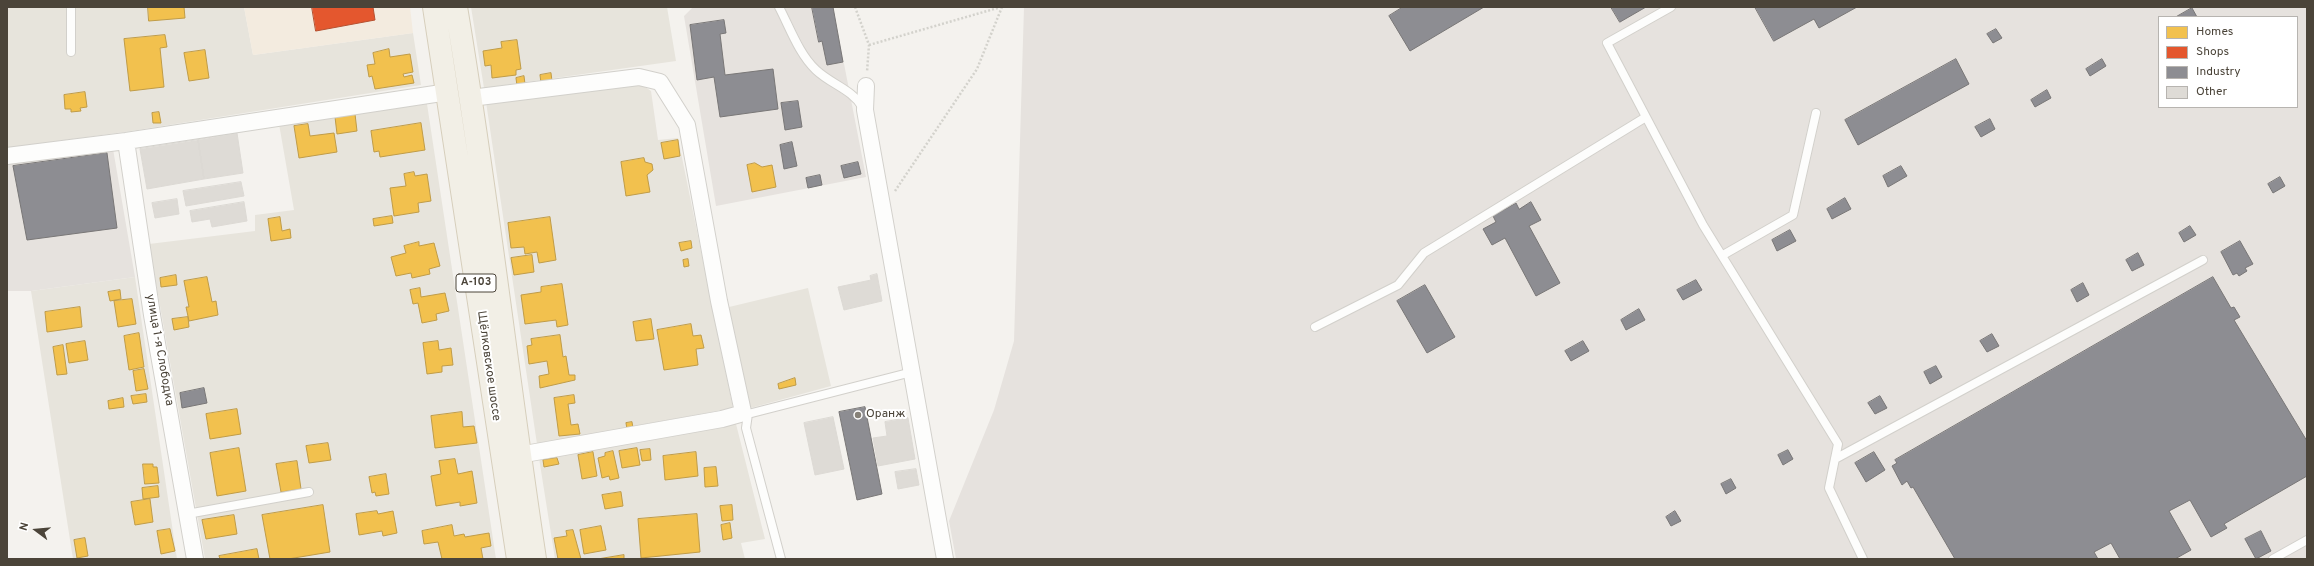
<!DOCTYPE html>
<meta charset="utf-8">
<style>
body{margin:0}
#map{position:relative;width:2314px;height:566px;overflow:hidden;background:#f4f2ee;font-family:Overpass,sans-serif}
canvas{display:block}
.frame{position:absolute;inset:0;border:8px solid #4b4439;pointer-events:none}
.legend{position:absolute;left:2158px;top:16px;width:140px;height:92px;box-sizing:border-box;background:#fff;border:1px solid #b7b4b0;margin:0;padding:5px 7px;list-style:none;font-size:12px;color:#4b4439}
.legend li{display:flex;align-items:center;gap:8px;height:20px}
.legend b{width:20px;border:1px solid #b7b4b0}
.north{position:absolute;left:16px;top:510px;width:40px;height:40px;-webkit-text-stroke:3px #fff;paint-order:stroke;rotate:286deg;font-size:11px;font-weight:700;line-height:16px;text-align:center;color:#4b4439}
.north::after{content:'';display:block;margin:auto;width:14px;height:18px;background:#4b4439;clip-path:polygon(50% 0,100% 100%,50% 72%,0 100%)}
</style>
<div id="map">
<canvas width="2314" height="566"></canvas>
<div class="frame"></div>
<ul class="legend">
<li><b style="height:11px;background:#f2c14e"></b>Homes</li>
<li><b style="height:11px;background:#e4572e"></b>Shops</li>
<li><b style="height:11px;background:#8d8d92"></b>Industry</li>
<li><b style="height:11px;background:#dedbd6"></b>Other</li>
</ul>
<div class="north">N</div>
</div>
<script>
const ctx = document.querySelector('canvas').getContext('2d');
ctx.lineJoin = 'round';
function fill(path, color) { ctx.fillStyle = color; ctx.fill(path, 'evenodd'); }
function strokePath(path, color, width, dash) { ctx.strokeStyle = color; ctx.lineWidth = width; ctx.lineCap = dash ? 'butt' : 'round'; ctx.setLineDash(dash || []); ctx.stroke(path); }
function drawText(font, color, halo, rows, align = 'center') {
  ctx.font = font + ' Overpass,sans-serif'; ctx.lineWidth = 4; ctx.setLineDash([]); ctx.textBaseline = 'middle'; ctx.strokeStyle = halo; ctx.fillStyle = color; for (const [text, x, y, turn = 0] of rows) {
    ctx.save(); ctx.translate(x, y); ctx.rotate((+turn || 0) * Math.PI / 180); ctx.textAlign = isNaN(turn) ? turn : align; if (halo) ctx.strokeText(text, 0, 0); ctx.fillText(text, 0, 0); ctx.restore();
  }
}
const residential = new Path2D(`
 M7,7H244L253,55L413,33L421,85L131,131L7,148Z
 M471,7H667L676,61L484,88Z
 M638,82L651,91L658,140L678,138L733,408L537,444L486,102Z
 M427,104L496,559H205L149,244L255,231V215L294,210L279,124Z
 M135,277L177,559H73L31,291Z
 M808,288L831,386L747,409L725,308Z
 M736,424L765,539L741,543L745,559H555L539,458Z`);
const commercial = new Path2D(`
 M244,7H410L413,33L253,55Z`);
const industrial = new Path2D(`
 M693,7H833L866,177L716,206L684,16Z
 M1024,7H2307V559H956L949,521L994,410L1014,341ZM2159,17H2297V107H2159Z
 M113,149L135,277L31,291H7V163Z`);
const homes = new Path2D(`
 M148,7H184L185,18L149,21Z
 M165,35L167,47L160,48L164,87L130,91L124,39Z
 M517,40L521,69L516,70V75L492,78L491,65L485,66L483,51L502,48L501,42Z
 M389,49L390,57L410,54L413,72L403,74L404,77L412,75L414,83L375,89L372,76L369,77L367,65L375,64L373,53Z
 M205,50L209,78L189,81L184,53Z
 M551,73L552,81L541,83L540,75Z
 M524,76L525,84L517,86L516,78Z
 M85,92L87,107L80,108L81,111L71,112V109H65L64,95Z
 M159,112L161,123H153L152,113Z
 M355,114L357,131L337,134L335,117Z
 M421,123L425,150L380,157L379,151L374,152L371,131Z
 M308,124L310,136L334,133L337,152L299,158L294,126Z
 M678,140L680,156L664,159L661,143Z
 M644,158L645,162L652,164L653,170L647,175L650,192L626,196L621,162Z
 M755,163L762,167L772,165L776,187L752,192L747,165Z
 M414,172L415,176L427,174L431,201L418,203L419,212L394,216L390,188L406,186L404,174Z
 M392,216L393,223L374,226L373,219Z
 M280,217L282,231L290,229L291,238L271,241L268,219Z
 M550,217L556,260L539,263L537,252L525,254L524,247L511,248L508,223Z
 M691,241L692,248L681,251L679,243Z
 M419,242V246L434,243L440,266L429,269L430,274L412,278L411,273L396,276L391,257L406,253L404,246Z
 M532,255L534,272L514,275L511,258Z
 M688,259L689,266L684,267L683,260Z
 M176,275L177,285L161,287L160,278Z
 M207,277L212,302L216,301L218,315L189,321L186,307H189L184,281Z
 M562,284L568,325L557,327L556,320L525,324L521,295L541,292V287Z
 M420,288L421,297L445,293L449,311L436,314L437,320L422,323L418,303L413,304L410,290Z
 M120,290L121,299L110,301L108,292Z
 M132,299L136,324L118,327L114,301Z
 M80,307L82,327L47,332L45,312Z
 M188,317L189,327L174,330L172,319Z
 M651,319L654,339L636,341L633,322Z
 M691,324L693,336L701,335L704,348L696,349L698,365L664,370L657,330Z
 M139,333L144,367L129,370L124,336Z
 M560,335L563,357L566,356L569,375H575V380L540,388L539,376L549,374L547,361L529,364L527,346L532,345L531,339Z
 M85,341L88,360L69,363L66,344Z
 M438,341L439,350L451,348L453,365L442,366V372L427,374L423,343Z
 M63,345L67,374L57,375L53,347Z
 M144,369L148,389L136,391L133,371Z
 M795,378L796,385L779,389L778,384Z
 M146,394L147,402L133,404L131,396Z
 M574,395L575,403L568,404L571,425L578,424L580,434L559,436L554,398Z
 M123,398L124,407L109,409L108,401Z
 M237,409L241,434L210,439L206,414Z
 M462,412L463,427L474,426L477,443L435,448L431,416Z
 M632,422L633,428L627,429L626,423Z
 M328,443L331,460L309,463L306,446Z
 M239,448L246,491L217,496L210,453Z
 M637,448L640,465L622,468L619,451Z
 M650,449L651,460L642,461L640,450Z
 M613,451L619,478L610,480L609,476L602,478L598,458L605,456V453Z
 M593,452L597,476L582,479L578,455Z
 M696,452L698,476L665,480L663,456Z
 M557,458L559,464L544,467L543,460Z
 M455,459L458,474L472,471L477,503L460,506V502L436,506L431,476L441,474L439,461Z
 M297,461L301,489L281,492L276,464Z
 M143,464H153V467H157L159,483L145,484Z
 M716,467L718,486L705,487L704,468Z
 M386,474L389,494L376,496L375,492L372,493L369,477Z
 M158,486L159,497L143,499L142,488Z
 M621,492L623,506L605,509L602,495Z
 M150,499L153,522L135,525L131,502Z
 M323,505L330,552L288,559H270L262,515Z
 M732,505L733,520L722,521L720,506Z
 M377,511L378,514L393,511L397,533L383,536L382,531L359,535L356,514Z
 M697,514L700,552L641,558L638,519Z
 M234,515L237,534L206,539L202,520Z
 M730,523L732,538L723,540L721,525Z
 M452,525L454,536L464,534L465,537L489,533L491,546L481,548L483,559H442L438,542L424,544L422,531Z
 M601,526L606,550L584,554L580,530Z
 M170,529L175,551L161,554L157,531Z
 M573,530L581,559H558L554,538L567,536L566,531Z
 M85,538L88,556L77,558L74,540Z
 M257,549L259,559H220L219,556Z
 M624,555V559H598Z`);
const shops = new Path2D(`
 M312,7H373L375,20L316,31Z`);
const industry = new Path2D(`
 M812,7H833L843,62L827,65L822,41L819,42Z
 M1403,7H1484L1410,51L1389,16Z
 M1611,7H1646L1620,22Z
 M1755,7H1857L1819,28L1814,19L1774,41Z
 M2192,8L2197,17H2176Z
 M724,20L726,33L720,34L725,75L773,69L778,109L720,117L714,77L697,80L690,25Z
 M1996,29L2002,38L1993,43L1987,34Z
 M1956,59L1969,84L1858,145L1845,120Z
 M2102,59L2106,66L2090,76L2086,69Z
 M2047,90L2051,98L2035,107L2031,100Z
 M798,101L802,127L785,130L781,103Z
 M1990,119L1995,129L1981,137L1975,127Z
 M792,142L797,166L784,169L780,145Z
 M107,153L117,228L27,240L13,166Z
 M858,162L861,174L844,178L841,166Z
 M1901,166L1907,176L1888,187L1883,176Z
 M820,175L822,185L808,188L806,178Z
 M2280,177L2285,186L2273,193L2268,184Z
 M1845,198L1851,209L1832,219L1827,209Z
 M1531,202L1541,220L1529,226L1560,283L1536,296L1505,238L1492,245L1483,229L1496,222L1493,216L1516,203L1519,209Z
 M2190,226L2196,235L2184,242L2179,233Z
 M1790,230L1796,241L1777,251L1772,240Z
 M2240,241L2253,264L2245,268L2247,271L2239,276L2237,273L2233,275L2221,252Z
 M2138,253L2144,265L2132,271L2126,260Z
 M2213,277L2231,308L2234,307L2240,317L2234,320L2307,441V476L2224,524L2227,528L2211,537L2190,500L2169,511L2191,550L2175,559H2120L2111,543L2094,552L2098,559H1955L1913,487L1911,488L1907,481L1902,485L1892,466L1897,463L1895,460Z
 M1696,280L1702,290L1683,300L1677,290Z
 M2083,283L2089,295L2077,302L2071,290Z
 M1425,285L1455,337L1427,353L1397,301Z
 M1639,309L1645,320L1626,330L1621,320Z
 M1992,334L1999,346L1987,352L1980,341Z
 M1583,341L1589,351L1571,361L1565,351Z
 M1936,366L1942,377L1930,384L1924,372Z
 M204,388L207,403L182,408L180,393Z
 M1880,396L1887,408L1875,414L1868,403Z
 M865,407L882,494L857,500L839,412Z
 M1788,450L1793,459L1783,465L1778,455Z
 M1874,452L1885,470L1866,482L1855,463Z
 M1731,479L1736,488L1726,494L1721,484Z
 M1675,511L1681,521L1671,526L1666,517Z
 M2261,531L2271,551L2256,559L2245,539Z`);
const building = new Path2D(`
 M237,133L243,173L204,179L198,140Z
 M198,140L204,179L147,189L140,149Z
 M241,182L244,196L186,206L183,191Z
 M177,199L179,214L155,218L152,203Z
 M244,202L247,221L212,227L210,219L192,222L190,211Z
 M877,274L882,301L844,310L838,287L871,280L870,276Z
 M833,417L844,469L815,475L804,423Z
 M908,418L915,459L878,466L873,438L887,436L885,422Z
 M916,469L919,485L898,489L895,472Z`);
const path = new Path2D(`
 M855,7L869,45L867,72
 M869,45L1001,7
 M895,191L977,69L1002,7`);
const lane = new Path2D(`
 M71,7V52
 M779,7C790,28 799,54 816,70C832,85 852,89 863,108
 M1671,7L1607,43L1703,225L1838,444L1829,488L1863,559
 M1723,255L1793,215L1816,113
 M1315,327L1398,285L1424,253L1646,117
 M1835,459L2203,260
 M187,514L309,492
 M781,559L746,428L748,414L912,372
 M2273,559L2307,540`);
const street = new Path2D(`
 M866,86L865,110L945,559
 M471,98L639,77L660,82L687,125L719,301L743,412L740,414L722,419L519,455
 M126,141L152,315L195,559
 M7,156L126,141L448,92`);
const primary = new Path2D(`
 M434,7L518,559
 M456,7C487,190 507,375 535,559`);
const markers = [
 [858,415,4,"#868178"]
];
const shields = [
 [476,283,40]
];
const shieldNames = [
 ["А-103",476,283]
];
const streetNames = [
 ["улица 1-я Слободка",159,350,80],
 ["Щёлковское шоссе",488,366,82]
];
const poiNames = [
 ["Оранж",866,415]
];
fill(residential, '#e7e4dc');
fill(commercial, '#f3ebdf');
fill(industrial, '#e6e2de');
fill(homes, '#f2c14e');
strokePath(homes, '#c09c48', 1);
fill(shops, '#e4572e');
strokePath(shops, '#b65131', 1);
fill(industry, '#8d8d92');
strokePath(industry, '#797777', 1);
fill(building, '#dedbd6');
strokePath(building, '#dcd9d4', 1);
strokePath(lane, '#d2d0cb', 10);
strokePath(street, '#d2d0cb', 18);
strokePath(primary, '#d6cebb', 24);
strokePath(path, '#d3d2cc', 2.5, [2, 2]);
strokePath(lane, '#fdfdfc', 8);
strokePath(street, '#fdfdfc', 16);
strokePath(primary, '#f2efe6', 22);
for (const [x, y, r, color] of markers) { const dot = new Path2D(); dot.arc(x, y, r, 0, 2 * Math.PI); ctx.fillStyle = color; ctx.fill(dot); strokePath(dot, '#fff', 1.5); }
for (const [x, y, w] of shields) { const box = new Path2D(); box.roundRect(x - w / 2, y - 9, w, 18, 3); ctx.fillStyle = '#fff'; ctx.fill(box); strokePath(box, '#4b4439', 1); }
drawText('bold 11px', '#4b4439', null, shieldNames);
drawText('12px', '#4b4439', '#fff', streetNames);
drawText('12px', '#4b4439', '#fff', poiNames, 'left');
</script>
